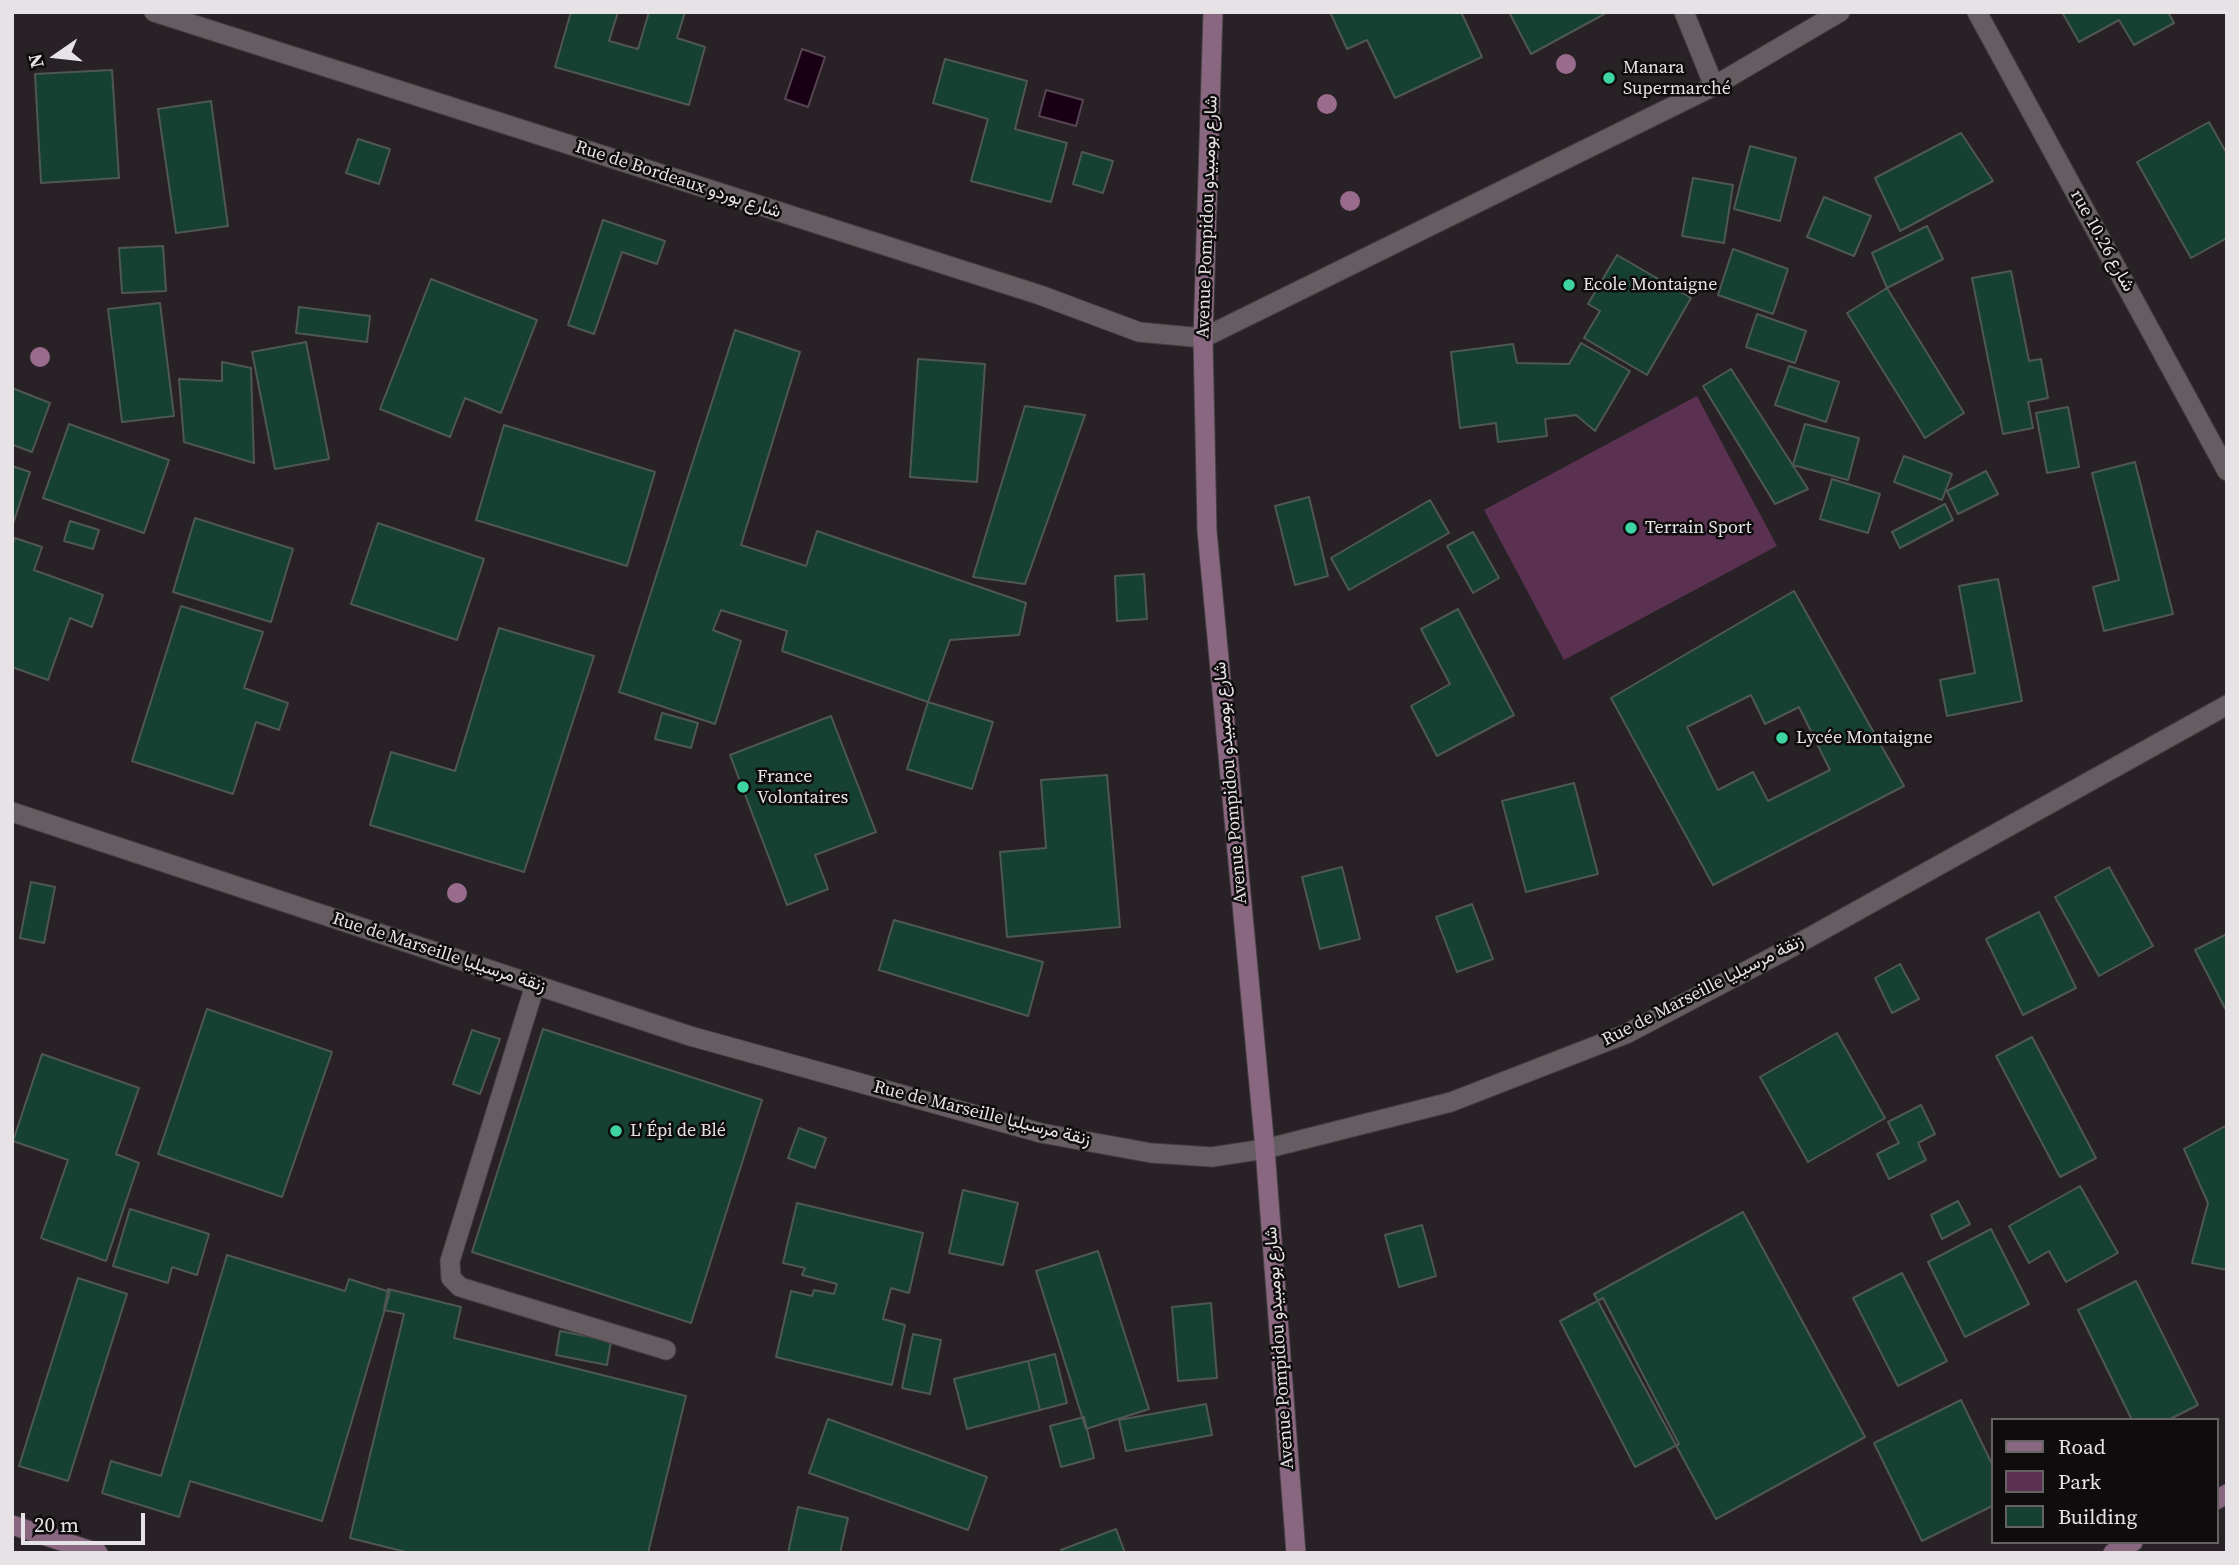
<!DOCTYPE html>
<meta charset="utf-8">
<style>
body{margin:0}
#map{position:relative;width:2239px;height:1565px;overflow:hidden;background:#282226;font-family:"Source Serif 4",serif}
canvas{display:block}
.frame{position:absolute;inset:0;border:14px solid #e6e2e5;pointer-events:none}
.legend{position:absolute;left:1991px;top:1418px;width:228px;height:126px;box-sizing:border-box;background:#0f0c0e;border:2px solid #656264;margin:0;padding:9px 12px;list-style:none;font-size:21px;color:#e6e2e5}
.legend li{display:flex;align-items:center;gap:14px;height:35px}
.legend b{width:35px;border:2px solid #656264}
.north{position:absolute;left:21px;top:21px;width:70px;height:70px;-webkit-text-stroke:5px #0f0c0e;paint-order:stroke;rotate:256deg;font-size:19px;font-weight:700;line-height:28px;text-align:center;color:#e6e2e5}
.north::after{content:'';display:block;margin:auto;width:24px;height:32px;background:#e6e2e5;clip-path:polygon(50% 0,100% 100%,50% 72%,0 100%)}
.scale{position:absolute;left:21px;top:1513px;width:124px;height:32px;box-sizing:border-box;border:4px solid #e6e2e5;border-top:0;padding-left:9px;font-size:21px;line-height:24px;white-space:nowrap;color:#e6e2e5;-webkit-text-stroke:5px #0f0c0e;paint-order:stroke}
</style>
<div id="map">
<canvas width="2239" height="1565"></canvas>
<div class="frame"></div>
<ul class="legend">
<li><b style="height:9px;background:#896780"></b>Road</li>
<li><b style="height:19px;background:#5a3151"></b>Park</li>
<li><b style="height:19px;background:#164031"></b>Building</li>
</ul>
<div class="north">N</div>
<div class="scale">20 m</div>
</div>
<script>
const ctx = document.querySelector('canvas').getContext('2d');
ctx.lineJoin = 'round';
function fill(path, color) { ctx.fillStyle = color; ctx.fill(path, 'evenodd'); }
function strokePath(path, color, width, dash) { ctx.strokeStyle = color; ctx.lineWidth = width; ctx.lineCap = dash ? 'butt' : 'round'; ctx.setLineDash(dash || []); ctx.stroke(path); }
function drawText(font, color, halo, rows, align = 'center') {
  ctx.font = font + ' "Source Serif 4",Vazirmatn,serif'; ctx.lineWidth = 5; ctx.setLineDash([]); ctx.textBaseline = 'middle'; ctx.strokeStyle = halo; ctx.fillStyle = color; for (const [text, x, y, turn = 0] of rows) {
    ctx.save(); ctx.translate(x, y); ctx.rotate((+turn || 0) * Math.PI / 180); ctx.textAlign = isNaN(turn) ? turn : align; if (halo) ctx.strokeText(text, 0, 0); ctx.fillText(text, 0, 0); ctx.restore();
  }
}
const green = new Path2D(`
 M1697,396L1777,546L1564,660L1484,510Z`);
const water = new Path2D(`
 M802,49L825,57L808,107L785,99Z
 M1046,90L1083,100L1076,126L1039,116Z`);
const building = new Path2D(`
 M571,12H618L609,41L638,49L649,12H685L677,38L705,47L689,105L555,67Z
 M1330,12H1461L1482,57L1395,98L1367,40L1347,49Z
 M1509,12H1608L1531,54Z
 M2062,12H2168L2174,23L2134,45L2119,20L2079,42Z
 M945,59L1027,81L1015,129L1067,143L1051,202L971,181L988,119L933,103Z
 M112,70L119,178L41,183L35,74Z
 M211,101L228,226L176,233L158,109Z
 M2209,122L2227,154V238L2191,258L2137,162Z
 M1961,133L1993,181L1900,231L1875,178Z
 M358,139L390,149L379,184L346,173Z
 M1750,146L1796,158L1780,221L1734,209Z
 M1082,152L1113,161L1103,193L1073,184Z
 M1693,178L1733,185L1724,243L1682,236Z
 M1824,197L1871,216L1854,256L1807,237Z
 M603,220L665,241L657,264L622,252L594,334L568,325Z
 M1927,226L1943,259L1887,288L1872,253Z
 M163,246L166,291L122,293L119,248Z
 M1733,249L1788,269L1773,314L1718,295Z
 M1617,255L1691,298L1647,375L1584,338L1600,311L1588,304Z
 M2011,271L2029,361L2041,359L2048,398L2028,402L2033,428L2003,434L1972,278Z
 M431,279L537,320L501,413L465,398L450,437L380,409Z
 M1887,288L1964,413L1925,438L1847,313Z
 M160,303L174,416L122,422L108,309Z
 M299,307L370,316L367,342L296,333Z
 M1757,314L1806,331L1795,363L1746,347Z
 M735,330L800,352L741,545L806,566L817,531L1026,603L1019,635L950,640L928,702L782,651L787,631L721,610L713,630L741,641L715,724L619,692Z
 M306,342L329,459L275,469L252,352Z
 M1581,343L1630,371L1595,431L1576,415L1545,419L1547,436L1498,442L1496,423L1460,428L1451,352L1513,344L1517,363L1569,364Z
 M918,359L985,364L977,482L910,477Z
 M222,362L251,368L254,463L184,442L179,379L222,381Z
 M1789,366L1839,382L1826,422L1775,405Z
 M1731,369L1808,489L1775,504L1703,386Z
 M12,388L50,403L32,452L13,445L12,447Z
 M1025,406L1085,415L1025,584L973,577Z
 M2068,407L2079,467L2047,473L2036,413Z
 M69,424L169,460L144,533L43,498Z
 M1805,424L1859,438L1848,480L1793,465Z
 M504,425L655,472L627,566L476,520Z
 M1904,456L1952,474L1942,500L1894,482Z
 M2135,462L2173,614L2104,631L2093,587L2119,580L2092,473Z
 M12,466L30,472L12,527Z
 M1986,471L1998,494L1958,514L1947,491Z
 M1832,479L1880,494L1868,533L1820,519Z
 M1309,497L1328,576L1295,585L1275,506Z
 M1430,500L1449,533L1349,590L1331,558Z
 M1945,504L1953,520L1900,548L1892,532Z
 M195,518L293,549L271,622L173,592Z
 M70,521L99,530L93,549L64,541Z
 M378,523L484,559L457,640L351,604Z
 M1473,532L1499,578L1473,593L1447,546Z
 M15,538L42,547L34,570L103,595L92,627L70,618L48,680L12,667V546Z
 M1144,574L1147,619L1117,621L1115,576Z
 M1998,579L2022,701L1947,716L1940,680L1975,673L1959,586Z
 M1794,591L1904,786L1713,885L1611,698ZM1751,695L1765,724L1799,707L1830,770L1768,801L1753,772L1718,790L1687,727Z
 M181,606L263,632L244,688L288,703L279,730L256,722L233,794L132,761Z
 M1458,609L1514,715L1437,756L1411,706L1450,684L1421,629Z
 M499,628L594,656L524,872L370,825L391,752L455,771Z
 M928,702L993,722L972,789L907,769Z
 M662,713L698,723L691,748L655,739Z
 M831,716L876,832L815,855L828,889L787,905L730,755Z
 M1107,775L1120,927L1007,937L1000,852L1046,848L1041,780Z
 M1574,783L1598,874L1526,892L1502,801Z
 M1342,867L1360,939L1320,949L1302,877Z
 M2109,867L2153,946L2099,976L2055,897Z
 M31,882L55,887L44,943L20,938Z
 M1472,904L1493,959L1457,972L1436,917Z
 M2039,912L2076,988L2023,1015L1986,939Z
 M894,920L1043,962L1028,1016L879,970Z
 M2227,934V1012L2195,950Z
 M1900,964L1919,999L1892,1013L1875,978Z
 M207,1009L332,1052L282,1197L158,1154Z
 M543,1029L762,1100L691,1323L472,1252Z
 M472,1030L500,1039L480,1094L453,1084Z
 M1837,1033L1885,1118L1808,1162L1760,1077Z
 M2032,1037L2096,1158L2060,1177L1996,1056Z
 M42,1054L139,1088L116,1154L139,1163L106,1261L41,1238L68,1160L13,1141Z
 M1921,1105L1935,1134L1918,1143L1926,1160L1889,1179L1877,1154L1899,1143L1888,1122Z
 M2227,1125V1270L2192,1263L2208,1203L2184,1149Z
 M799,1128L826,1138L815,1168L788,1158Z
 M2080,1186L2118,1253L2066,1282L2049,1251L2029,1263L2009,1226Z
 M963,1190L1018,1203L1003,1265L949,1253Z
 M1958,1201L1970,1224L1942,1239L1931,1215Z
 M797,1203L923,1233L909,1293L891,1288L883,1319L905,1325L892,1385L776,1357L791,1291L812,1296L814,1290L834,1294L837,1284L802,1275L805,1268L783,1263Z
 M130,1209L209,1234L197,1275L172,1267L168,1283L113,1266Z
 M1743,1212L1865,1437L1716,1519L1594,1294Z
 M1422,1225L1436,1276L1399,1287L1385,1235Z
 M1991,1229L2029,1304L1965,1337L1928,1262Z
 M1098,1251L1149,1409L1086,1429L1036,1271Z
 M227,1255L345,1291L349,1279L390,1292L322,1521L190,1481L179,1517L102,1493L111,1461L161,1476Z
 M1902,1273L1947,1361L1898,1386L1853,1298Z
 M78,1278L127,1294L68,1481L19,1466Z
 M2136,1281L2198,1405L2168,1420H2132L2078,1310Z
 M388,1289L461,1307L454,1338L686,1396L648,1553H410L350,1538L404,1314L384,1310Z
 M1603,1298L1679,1444L1635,1467L1560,1321Z
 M1211,1303L1217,1378L1178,1381L1172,1307Z
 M560,1331L611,1341L607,1365L556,1355Z
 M913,1334L941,1340L930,1394L902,1388Z
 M1055,1354L1067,1403L1040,1410L1028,1361Z
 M1028,1361L1040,1410L967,1429L954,1379Z
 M1961,1400L1992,1464V1506L1922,1541L1874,1443Z
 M1206,1404L1212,1435L1126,1451L1119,1420Z
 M1084,1417L1094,1458L1061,1467L1050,1426Z
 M828,1419L987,1477L968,1530L809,1473Z
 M798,1507L848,1518L840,1553H788Z
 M1116,1529L1125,1553H1062L1061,1550Z`);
const service = new Path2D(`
 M535,985L450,1261L451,1278L460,1287L666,1350`);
const minor = new Path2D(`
 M1684,12L1714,86
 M1977,12L2227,471`);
const tertiary = new Path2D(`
 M154,12L1040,295L1139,332L1203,338L1714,86L1840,12
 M12,812L690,1036L1041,1133L1151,1153L1212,1157L1265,1149L1451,1102L1626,1034L1792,947L2227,705`);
const secondary = new Path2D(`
 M1213,12L1203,338L1207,531L1265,1149L1296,1553
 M2216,1500L2227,1494
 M12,1525L98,1553
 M2113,1553L2133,1542`);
const trees = [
 [1566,64],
 [1327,104],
 [1350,201],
 [40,357],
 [457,893]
];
const markers = [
 [1609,78,7,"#3ed4a3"],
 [1569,285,7,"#3ed4a3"],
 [1631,528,7,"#3ed4a3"],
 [1782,738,7,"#3ed4a3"],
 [743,787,7,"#3ed4a3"],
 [616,1131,7,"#3ed4a3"]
];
const poiNames = [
 ["Manara",1623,68],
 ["Supermarché",1623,89],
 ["Ecole Montaigne",1583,285],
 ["Terrain Sport",1645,528],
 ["Lycée Montaigne",1796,738],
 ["France",757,777],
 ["Volontaires",757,798],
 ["L' Épi de Blé",630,1131]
];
const streetNames = [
 ["Rue de Bordeaux شارع بوردو",678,180,18],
 ["Avenue Pompidou شارع بومبيدو",1208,217,-88],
 ["rue 10.26 شارع",2102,241,61],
 ["Avenue Pompidou شارع بومبيدو",1231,783,-95],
 ["Rue de Marseille زنقة مرسيليا",439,953,18],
 ["Rue de Marseille زنقة مرسيليا",1703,991,-27],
 ["Rue de Marseille زنقة مرسيليا",982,1114,14],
 ["Avenue Pompidou شارع بومبيدو",1280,1348,-94]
];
fill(green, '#5a3151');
fill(water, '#1a0014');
strokePath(water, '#574453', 2);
fill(building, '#164031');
strokePath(building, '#4f5753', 2);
strokePath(service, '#443f42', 21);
strokePath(minor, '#443f42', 21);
strokePath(tertiary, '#443f42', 21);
strokePath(secondary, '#443f42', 21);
strokePath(service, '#655d62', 19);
strokePath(minor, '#655d62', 19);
strokePath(tertiary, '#655d62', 19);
strokePath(secondary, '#896780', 19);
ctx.fillStyle = '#996b8d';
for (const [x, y] of trees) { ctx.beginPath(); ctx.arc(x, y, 10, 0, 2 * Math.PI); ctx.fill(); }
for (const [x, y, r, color] of markers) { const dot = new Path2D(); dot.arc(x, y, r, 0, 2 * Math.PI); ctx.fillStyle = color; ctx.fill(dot); strokePath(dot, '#0f0c0e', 2.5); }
drawText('18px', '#e6e2e5', '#0f0c0e', poiNames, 'left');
drawText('18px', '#e6e2e5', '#0f0c0e', streetNames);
</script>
